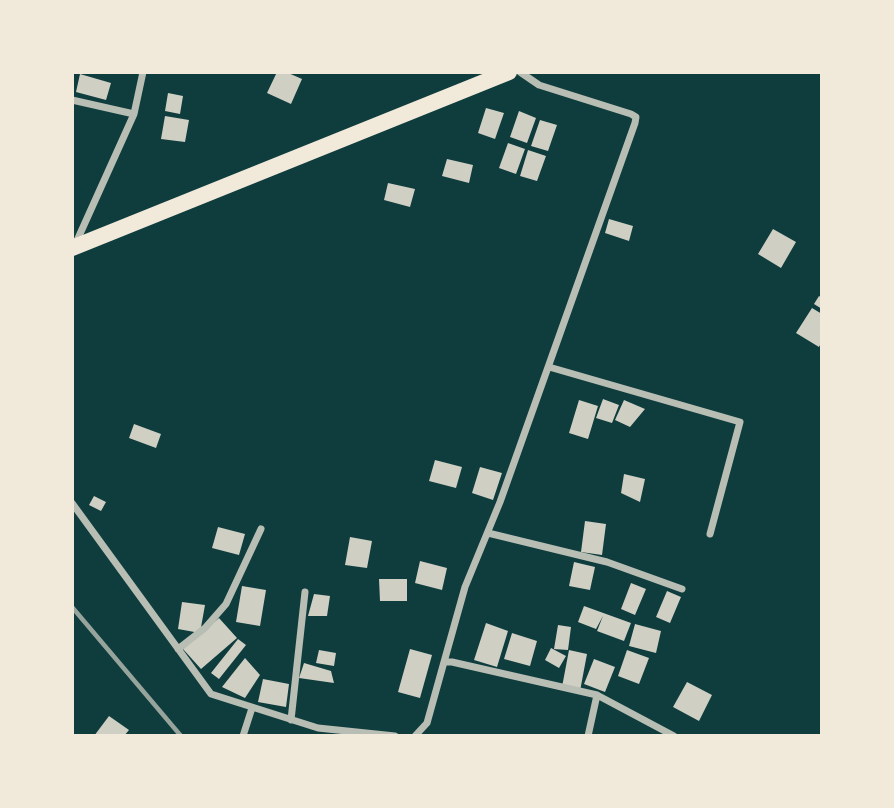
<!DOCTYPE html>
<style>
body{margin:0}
#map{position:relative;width:894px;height:808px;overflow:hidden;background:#0f3d3e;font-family:Helvetica,sans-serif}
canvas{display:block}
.frame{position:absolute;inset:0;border:74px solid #f1e9da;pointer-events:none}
</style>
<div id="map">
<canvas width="894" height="808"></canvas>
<div class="frame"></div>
</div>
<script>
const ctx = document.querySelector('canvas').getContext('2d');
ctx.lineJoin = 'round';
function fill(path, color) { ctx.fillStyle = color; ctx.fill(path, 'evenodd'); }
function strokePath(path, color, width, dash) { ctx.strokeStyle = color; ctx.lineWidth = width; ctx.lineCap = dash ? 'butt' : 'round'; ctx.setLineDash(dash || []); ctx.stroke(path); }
const building = new Path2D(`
 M277,72H286L302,79L291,104L267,93Z
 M80,74L111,83L106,100L76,92Z
 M168,93L183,96L180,114L165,111Z
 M486,108L504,113L495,139L478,133Z
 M519,111L536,118L527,143L510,137Z
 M165,116L189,120L185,142L161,139Z
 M540,120L557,125L548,151L531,146Z
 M508,143L525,149L516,174L499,168Z
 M528,150L546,156L537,181L520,176Z
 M447,159L473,165L469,183L442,176Z
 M388,183L415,189L410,207L384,200Z
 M609,219L633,226L629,241L605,233Z
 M773,229L796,242L781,268L758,254Z
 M819,296L822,298V309L814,304Z
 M812,308L822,314V341L819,347L796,333Z
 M603,399L619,405L612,423L596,418Z
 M579,400L598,406L588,439L569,433Z
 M624,400L645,409L630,427L615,420Z
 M134,424L161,434L156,448L129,438Z
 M435,460L462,467L456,488L429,481Z
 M480,467L502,473L493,500L472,493Z
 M624,474L645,479L640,502L621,493Z
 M94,496L106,502L101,511L89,505Z
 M585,521L606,524L602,555L581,552Z
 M218,527L245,534L239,555L212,548Z
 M350,537L372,541L367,568L345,565Z
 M420,561L447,568L442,590L415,583Z
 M574,562L595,567L590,590L569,586Z
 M379,579H407V601H380Z
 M631,583L646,589L635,615L621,609Z
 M242,586L266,590L260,626L236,622Z
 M667,591L681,597L670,623L656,617Z
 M314,594L330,596L327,616H308Z
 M182,602L205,605L200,633L178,629Z
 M584,606L631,623L624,641L597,631L603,616L596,629L578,622Z
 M219,618L237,638L201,669L183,649Z
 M486,623L508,631L497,667L474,660Z
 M635,624L661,631L656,653L629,646Z
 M558,625L571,627L568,650L554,649Z
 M512,633L537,641L530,666L504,659Z
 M238,639L246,645L219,679L211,673Z
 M551,648L566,656L559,668L545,660Z
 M410,649L432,655L420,698L398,692Z
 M319,650L336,653L334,666L316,663Z
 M569,650L587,654L580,691L562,687Z
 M627,650L649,658L639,684L618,676Z
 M245,658L260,675L245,698L222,687Z
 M594,659L615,667L605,692L584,684Z
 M304,663L331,671L334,683L299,678Z
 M263,679L289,684L286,707L258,702Z
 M687,682L712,695L699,721L673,707Z
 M109,716L129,730L124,736H94Z`);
const minor = new Path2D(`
 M72,100L134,114
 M75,245L134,114L143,72
 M549,367L740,422L710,534
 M72,503L211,694L318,728L395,736
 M488,533L607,562L682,589
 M178,649L205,628L226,604L261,529
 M444,662L465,587L500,502L635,123L636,117L631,114L539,85L520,72
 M291,720L305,592
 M243,736L252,708
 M415,736L427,723L444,662H452L597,695L674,736
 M588,736L597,695`);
const trunk = new Path2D(`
 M72,248L509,72`);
const rail = new Path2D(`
 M72,607L181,736`);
fill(building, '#cfcfc3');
strokePath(minor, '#b8beb3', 7);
strokePath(trunk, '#f1e9da', 16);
strokePath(rail, '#97a49c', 4.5);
</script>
